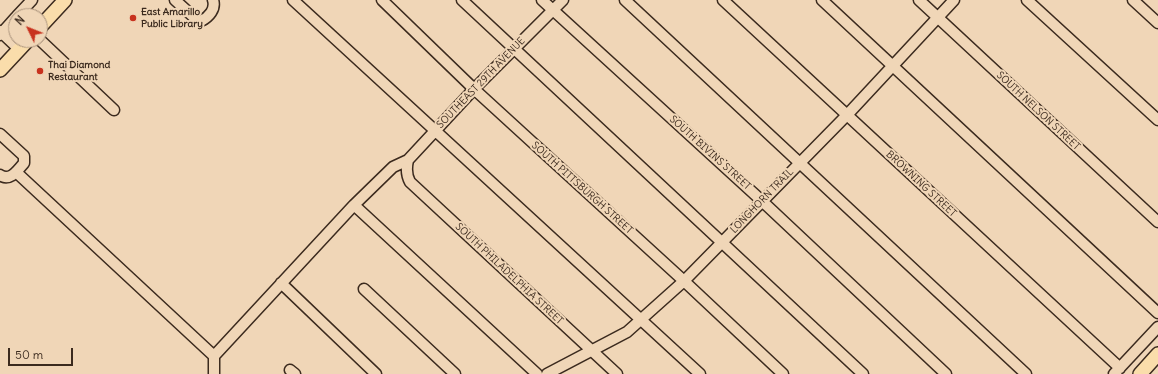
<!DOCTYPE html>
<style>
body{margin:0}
#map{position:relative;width:1158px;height:374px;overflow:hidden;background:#f0d6b7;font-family:Delius,sans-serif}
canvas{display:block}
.north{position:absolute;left:8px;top:8px;width:40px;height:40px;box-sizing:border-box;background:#f0d6b7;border:1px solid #a8917a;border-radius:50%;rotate:313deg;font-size:11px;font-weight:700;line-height:16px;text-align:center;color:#3b2a1e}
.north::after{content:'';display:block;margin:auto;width:14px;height:18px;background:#c8321e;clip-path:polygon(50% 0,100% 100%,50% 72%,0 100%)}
.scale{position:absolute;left:8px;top:348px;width:65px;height:18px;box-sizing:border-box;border:2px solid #3b2a1e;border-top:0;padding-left:5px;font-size:12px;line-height:14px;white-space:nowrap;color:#3b2a1e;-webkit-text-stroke:3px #f0d6b7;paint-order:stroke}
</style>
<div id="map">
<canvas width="1158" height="374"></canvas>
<div class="north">N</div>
<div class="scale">50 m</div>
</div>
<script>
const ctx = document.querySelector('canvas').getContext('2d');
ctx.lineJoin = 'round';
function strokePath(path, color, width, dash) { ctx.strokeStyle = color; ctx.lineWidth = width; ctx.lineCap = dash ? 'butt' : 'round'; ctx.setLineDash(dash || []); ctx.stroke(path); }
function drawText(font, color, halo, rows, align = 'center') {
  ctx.font = font + ' Delius,sans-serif'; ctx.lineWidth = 4; ctx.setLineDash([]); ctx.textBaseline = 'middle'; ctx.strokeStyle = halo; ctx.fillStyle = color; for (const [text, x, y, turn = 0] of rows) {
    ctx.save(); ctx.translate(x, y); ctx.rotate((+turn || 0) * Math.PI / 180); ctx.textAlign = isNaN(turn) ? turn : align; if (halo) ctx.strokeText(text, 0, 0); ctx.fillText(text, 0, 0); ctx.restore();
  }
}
const minor = new Path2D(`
 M175,0L197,20L201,21C209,17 216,9 213,0
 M293,0L700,374
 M382,0L474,89L684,281L783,374
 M462,0L863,374
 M542,0L762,201L946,374
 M563,0L474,89L408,160C406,169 406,175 410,182L617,374
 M625,0L1026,374
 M723,0L1120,368
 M822,0L1158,313
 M919,0L1158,222
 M1027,0L1158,120
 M1133,0L1158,23
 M17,16L32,0
 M0,31L19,49
 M0,35L16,17
 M40,40L114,110
 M0,134L24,156V163C18,170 10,182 0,175
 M16,172L214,356
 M354,205L537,374
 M281,283L376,374
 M364,289L455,374
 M290,370L295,374
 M214,374V356L354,205L393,167L408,160
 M547,374L627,332L684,281L847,115L954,0
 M1114,374L1158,327`);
const major = new Path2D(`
 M40,27L65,0
 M0,70L28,40
 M1140,374L1158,354`);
const markers = [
 [133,18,4,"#c8321e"],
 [40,71,4,"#c8321e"]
];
const poiNames = [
 ["East Amarillo",141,12],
 ["Public Library",141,24],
 ["Thai Diamond",48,65],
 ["Restaurant",48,77]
];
const streetNames = [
 ["SOUTHEAST 29TH AVENUE",481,83,-46],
 ["SOUTH NELSON STREET",1038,111,43],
 ["SOUTH BIVINS STREET",710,153,42],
 ["BROWNING STREET",921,184,43],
 ["SOUTH PITTSBURGH STREET",582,188,42],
 ["LONGHORN TRAIL",762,201,-46],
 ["SOUTH PHILADELPHIA STREET",509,274,43]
];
strokePath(minor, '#3b2a1e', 13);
strokePath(major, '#3b2a1e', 16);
strokePath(minor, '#f0d6b7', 10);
strokePath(major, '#faddab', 13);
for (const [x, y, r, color] of markers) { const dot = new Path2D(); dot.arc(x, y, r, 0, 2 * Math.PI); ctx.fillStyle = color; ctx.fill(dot); strokePath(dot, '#f0d6b7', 1.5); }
drawText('bold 10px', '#3b2a1e', '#f0d6b7', poiNames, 'left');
drawText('10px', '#3b2a1e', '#f0d6b7', streetNames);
</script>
